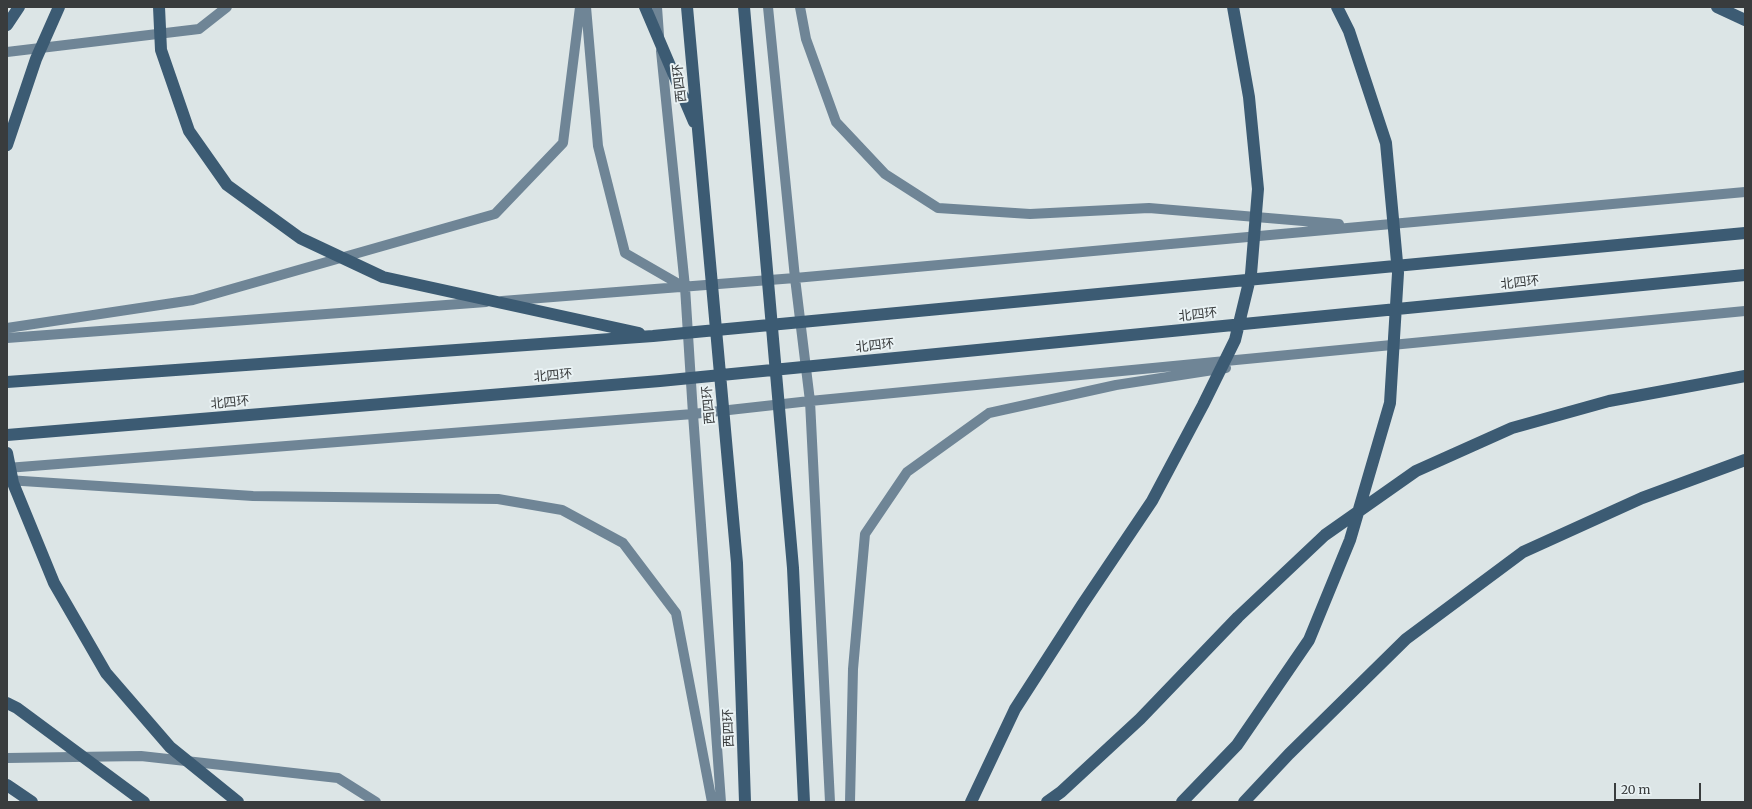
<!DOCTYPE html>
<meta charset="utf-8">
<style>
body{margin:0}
#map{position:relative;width:1752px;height:809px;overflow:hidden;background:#dce5e6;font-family:Merriweather,serif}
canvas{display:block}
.frame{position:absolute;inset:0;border:8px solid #393c3d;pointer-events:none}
.scale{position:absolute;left:1614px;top:783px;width:87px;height:18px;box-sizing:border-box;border:2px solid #393c3d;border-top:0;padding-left:5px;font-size:12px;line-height:14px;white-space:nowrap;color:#393c3d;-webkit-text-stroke:3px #e9f2f4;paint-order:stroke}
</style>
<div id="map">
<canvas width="1752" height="809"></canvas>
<div class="frame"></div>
<div class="scale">20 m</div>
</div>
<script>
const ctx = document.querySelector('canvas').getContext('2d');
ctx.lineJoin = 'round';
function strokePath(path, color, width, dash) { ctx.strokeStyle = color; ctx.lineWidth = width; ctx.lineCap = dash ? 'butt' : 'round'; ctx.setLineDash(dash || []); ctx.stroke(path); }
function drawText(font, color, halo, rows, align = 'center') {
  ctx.font = font + ' Merriweather,"Noto Sans SC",serif'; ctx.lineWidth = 4; ctx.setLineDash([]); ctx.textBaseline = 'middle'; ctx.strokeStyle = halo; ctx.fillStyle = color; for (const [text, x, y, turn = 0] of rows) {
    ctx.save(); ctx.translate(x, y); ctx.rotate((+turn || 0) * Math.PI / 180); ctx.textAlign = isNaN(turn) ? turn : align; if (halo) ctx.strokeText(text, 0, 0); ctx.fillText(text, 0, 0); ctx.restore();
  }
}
const secondary = new Path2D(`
 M586,7L598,146L625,253L684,287
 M657,7L659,35
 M768,7L795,278L810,401L830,802
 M800,7L806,39L836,122L885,174L938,208L1030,214L1149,208L1339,224
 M661,51L685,287L693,414L721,802
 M7,52L199,29L227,7
 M502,301L795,278L1745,192
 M7,328L193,300L495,214L563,143L580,7
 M7,338L486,302
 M7,468L693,414L810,401L1745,311
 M7,480L253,496L498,499L562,510L623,543L676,613L712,802
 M7,758L141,756L338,778L376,802
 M850,802L853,669L865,534L907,472L989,413L1116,385L1226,368`);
const highway = new Path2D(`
 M1717,7L1745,20
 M7,25L19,7
 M7,785L32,802
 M1244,802L1289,754L1406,639L1523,552L1642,498L1745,460`);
const highwayBridge = new Path2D(`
 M159,7L161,50L189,131L227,185L300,238L383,277L639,333
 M645,7L694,122
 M687,7L737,563L745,802
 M744,7L793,568L804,802
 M7,145L36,59L59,7
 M7,382L653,336L1745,233
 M7,435L660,381L1745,275
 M7,453L13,483L54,583L106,673L170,747L238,802
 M7,703L17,708L144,802
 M971,802L1015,709L1082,605L1152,501L1203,405L1235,340L1251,274L1258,189L1249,97L1233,7
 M1047,802L1061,792L1140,719L1238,617L1325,535L1416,471L1512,428L1609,401L1745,376
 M1182,802L1237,745L1309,640L1350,540L1390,403L1398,273L1386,143L1349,31L1337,7`);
const streetNames = [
 ["西四环",680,83,-96],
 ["北四环",1520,283,-6],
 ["北四环",1198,315,-6],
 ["北四环",875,346,-6],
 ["北四环",553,376,-5],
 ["北四环",230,403,-5],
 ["西四环",709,405,-95],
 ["西四环",729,728,-92]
];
strokePath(secondary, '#6f8596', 10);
strokePath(highway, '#3c5b73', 12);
strokePath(highwayBridge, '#3c5b73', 12);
drawText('13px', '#393c3d', '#e9f2f4', streetNames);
</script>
